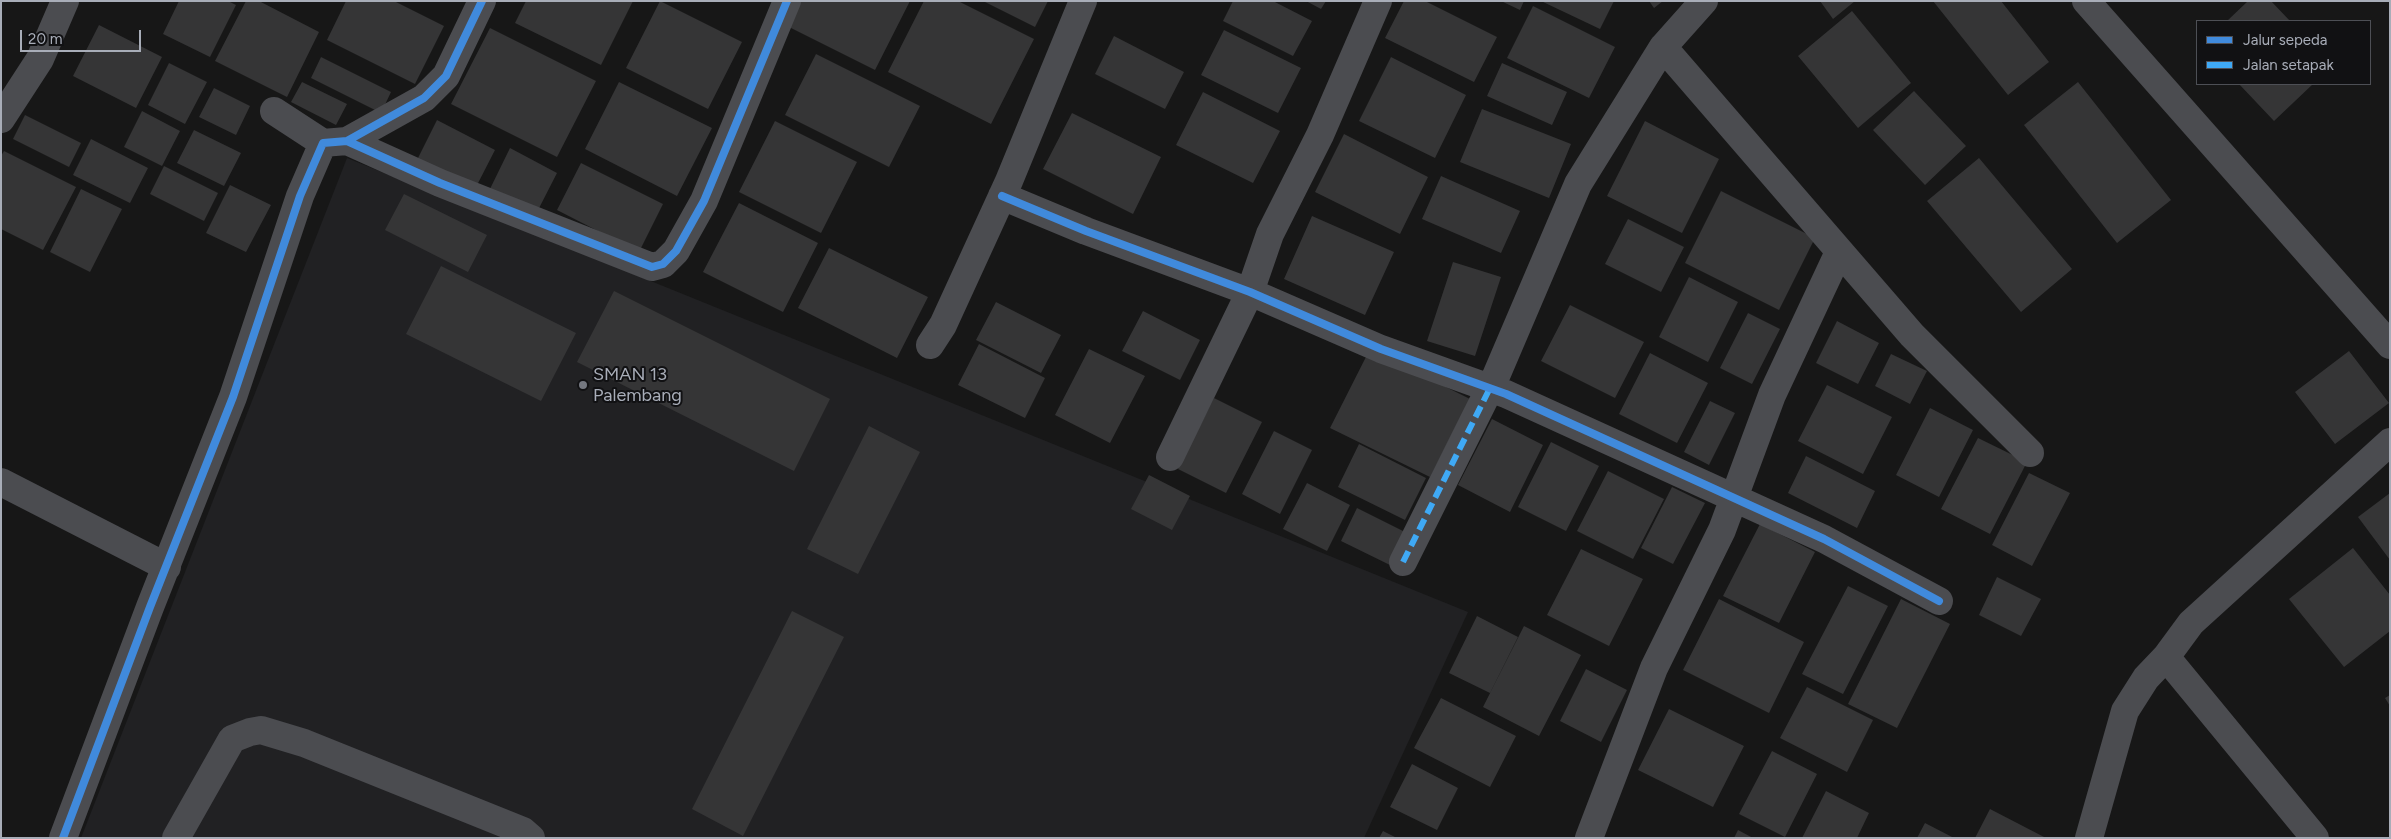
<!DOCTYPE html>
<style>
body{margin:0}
#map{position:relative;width:2391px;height:839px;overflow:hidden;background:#171717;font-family:Figtree,sans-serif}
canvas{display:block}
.frame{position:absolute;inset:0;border:2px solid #a8adb8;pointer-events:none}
.legend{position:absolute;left:2196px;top:20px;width:175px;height:65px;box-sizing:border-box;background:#111113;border:1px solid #4d4f55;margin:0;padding:6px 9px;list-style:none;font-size:15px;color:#a8adb8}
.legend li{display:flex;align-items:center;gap:10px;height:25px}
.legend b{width:25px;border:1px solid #4d4f55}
.scale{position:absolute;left:20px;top:30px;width:121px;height:22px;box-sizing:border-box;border:2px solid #a8adb8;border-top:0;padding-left:6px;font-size:15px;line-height:18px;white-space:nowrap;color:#a8adb8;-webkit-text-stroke:4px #111113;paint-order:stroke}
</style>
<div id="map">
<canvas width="2391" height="839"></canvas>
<div class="frame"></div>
<ul class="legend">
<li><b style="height:6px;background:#408adc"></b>Jalur sepeda</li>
<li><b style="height:6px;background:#3fa9f5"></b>Jalan setapak</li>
</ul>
<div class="scale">20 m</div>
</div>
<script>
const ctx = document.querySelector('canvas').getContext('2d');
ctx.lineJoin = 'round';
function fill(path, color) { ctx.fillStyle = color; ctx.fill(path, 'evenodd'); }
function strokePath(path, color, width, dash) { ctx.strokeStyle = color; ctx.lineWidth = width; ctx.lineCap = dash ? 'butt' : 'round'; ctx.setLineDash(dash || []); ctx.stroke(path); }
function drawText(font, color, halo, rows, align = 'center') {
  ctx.font = font + ' Figtree,sans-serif'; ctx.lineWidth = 4; ctx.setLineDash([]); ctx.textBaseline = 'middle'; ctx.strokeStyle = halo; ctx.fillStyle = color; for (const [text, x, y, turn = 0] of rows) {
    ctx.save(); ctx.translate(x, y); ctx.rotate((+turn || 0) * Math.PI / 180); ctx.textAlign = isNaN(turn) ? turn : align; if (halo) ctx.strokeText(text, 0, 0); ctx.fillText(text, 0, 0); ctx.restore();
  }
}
const built = new Path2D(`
 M347,158L1468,612L1364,838H81Z`);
const building = new Path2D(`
 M179,1H228L236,5L210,57L163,34Z
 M246,1H259L319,32L287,97L215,61Z
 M346,1H394L444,26L415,84L327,40Z
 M526,1H633L601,65L515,23Z
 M660,1L742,42L708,109L626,68Z
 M799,1H910L875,70L787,26Z
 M924,1H958L1034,39L991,124L888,72Z
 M983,1H1048L1035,27Z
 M1233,1H1273L1312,21L1293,56L1223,21Z
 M1306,1H1326L1321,9Z
 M1404,1H1425L1497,37L1474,82L1385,38Z
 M1501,1H1524L1520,10Z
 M1541,1H1614L1600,29Z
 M1649,1H1663L1654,8Z
 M1820,1H1855L1833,19Z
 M1933,1H2001L2049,62L2008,95Z
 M2248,1H2271L2290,21H2227Z
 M1533,6L1615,47L1589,98L1507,58Z
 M1852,11L1911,83L1858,128L1798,56Z
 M99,25L162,57L136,108L73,76Z
 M490,28L596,81L557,157L451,104Z
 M1224,30L1301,68L1278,113L1201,75Z
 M1114,36L1184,72L1165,109L1095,74Z
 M816,54L920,106L889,167L785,115Z
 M321,57L391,92L381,113L311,78Z
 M1391,57L1466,95L1435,158L1359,121Z
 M169,63L207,82L185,124L148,105Z
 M1502,63L1567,92L1552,125L1487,96Z
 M302,82L347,104L336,125L291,102Z
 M619,82L712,128L677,196L585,149Z
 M2078,82L2171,200L2117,243L2024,125Z
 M2239,84H2313L2274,121Z
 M214,88L250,106L236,135L199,117Z
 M1914,91L1966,146L1925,185L1873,130Z
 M1203,92L1280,131L1253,183L1176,145Z
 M1482,109L1571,144L1549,198L1460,162Z
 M142,111L180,131L162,166L124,147Z
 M1072,113L1161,157L1133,214L1043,169Z
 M25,115L81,143L69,167L13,139Z
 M437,120L495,150L475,189L417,160Z
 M775,121L857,162L821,233L739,192Z
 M1645,121L1719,159L1682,233L1607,196Z
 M194,130L241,153L224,186L177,163Z
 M1344,134L1428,177L1400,234L1315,192Z
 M91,139L148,168L130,203L73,175Z
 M510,148L557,173L535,216L488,193Z
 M4,151L76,187L43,250L1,229V156Z
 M1979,158L2072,269L2021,312L1927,201Z
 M581,163L663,204L639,252L557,210Z
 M164,166L218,193L204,221L150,194Z
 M1441,176L1520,211L1501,253L1422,219Z
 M230,185L271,205L246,252L206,233Z
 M81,189L122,209L90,272L50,252Z
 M1721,191L1815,238L1779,310L1685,263Z
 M404,194L487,235L468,272L385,230Z
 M739,203L818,243L783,312L703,272Z
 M1312,216L1394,252L1365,315L1284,279Z
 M1628,219L1684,247L1661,292L1605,264Z
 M829,248L928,297L897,358L798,308Z
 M1453,262L1501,277L1475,356L1427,341Z
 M441,266L576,333L541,401L406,334Z
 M1689,277L1738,302L1708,362L1659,337Z
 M614,291L830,399L794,471L577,362Z
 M996,302L1061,335L1041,373L976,340Z
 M1570,305L1644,342L1615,398L1541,361Z
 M1143,311L1200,340L1180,380L1122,351Z
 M1748,313L1780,329L1752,384L1720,368Z
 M1837,321L1879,343L1858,384L1816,363Z
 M979,344L1045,378L1025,418L958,385Z
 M1089,349L1145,376L1110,443L1055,415Z
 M1370,349L1470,399L1430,477L1330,428Z
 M2349,351L2389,403L2335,444L2295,392Z
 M1650,353L1708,383L1677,443L1619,414Z
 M1891,354L1927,371L1910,404L1875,386Z
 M1827,385L1892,417L1863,474L1798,441Z
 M1214,398L1262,422L1226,493L1178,469Z
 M1710,401L1735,413L1709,465L1684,452Z
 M1930,408L1973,430L1939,497L1896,475Z
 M1492,419L1543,445L1510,512L1458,485Z
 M869,426L920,452L858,574L807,549Z
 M1274,431L1312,450L1280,514L1242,494Z
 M1978,438L2027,462L1990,534L1941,509Z
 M1551,442L1599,466L1566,531L1518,507Z
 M1359,444L1426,478L1405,520L1338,487Z
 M1806,456L1875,491L1857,528L1788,493Z
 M1608,471L1664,499L1633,559L1577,531Z
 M2029,473L2070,493L2032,566L1992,545Z
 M1149,475L1190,496L1172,530L1131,509Z
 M1307,483L1350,505L1327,551L1283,529Z
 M1672,487L1705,503L1673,564L1641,548Z
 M2390,493V560L2358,517Z
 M1357,508L1409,534L1392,566L1341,541Z
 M1760,524L1815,552L1779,623L1723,596Z
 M2353,548L2390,595V631L2344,667L2289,599Z
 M1581,549L1643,579L1609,646L1547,615Z
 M1997,577L2041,599L2021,636L1979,615Z
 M1848,586L1888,606L1843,694L1802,674Z
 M1719,599L1804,642L1769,713L1683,670Z
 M1901,599L1950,624L1897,728L1848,704Z
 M792,611L844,637L743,836L692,809Z
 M1477,616L1518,637L1490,693L1449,673Z
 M1524,626L1581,655L1539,736L1483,707Z
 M1586,669L1627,690L1601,742L1560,721Z
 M1807,687L1873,720L1847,772L1780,738Z
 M2390,695V706L2385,698Z
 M1441,698L1516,736L1490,787L1414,748Z
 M1669,709L1744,746L1713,807L1638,770Z
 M1772,751L1817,774L1785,837L1739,814Z
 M1412,764L1458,788L1437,830L1390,807Z
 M1826,791L1869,813L1857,838H1802Z
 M1990,809L2046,838H1975Z
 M1925,823L1954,838H1917Z
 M1738,830L1753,838H1734Z
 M1383,831L1397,838H1379Z`);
const minor = new Path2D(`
 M1704,1L1663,47L1912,335L2030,453
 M2086,1L2390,345
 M274,111L323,143
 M1,119L40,59L65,1
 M347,141L440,183L652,267L663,264L676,251L704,201L787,1
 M1002,196L1086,231L1250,292L1381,349L1506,394L1824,539L1939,601
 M930,345L943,325L1009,181L1083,1
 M1170,457L1250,292L1270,234L1320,135L1378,1
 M1,482L167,567
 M1403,562L1496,376L1578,184L1663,47
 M63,838L150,607L233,397L300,196L323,143L347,141L424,98L446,76L482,1
 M176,838L232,739L250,732L261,730L304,743L523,831L531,838
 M1589,838L1654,668L1722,530L1772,395L1839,252
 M2089,838L2125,711L2146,678L2166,657
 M2315,838L2166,657L2191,623L2390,442`);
const quiet = new Path2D(`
 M1403,562L1490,388`);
const cycleway = new Path2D(`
 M347,141L440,183L652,267L663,264L676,251L704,201L787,1
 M1002,196L1086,231L1250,292L1381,349L1506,394L1824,539L1939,601
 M63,838L150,607L233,397L300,196L323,143L347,141L424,98L446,76L482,1`);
const markers = [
 [583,385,5,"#757880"]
];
const poiNames = [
 ["SMAN 13",593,375],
 ["Palembang",593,396]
];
fill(built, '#212123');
fill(building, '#353536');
strokePath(minor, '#4b4c50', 28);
strokePath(quiet, '#3fa9f5', 6, [12, 6]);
strokePath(cycleway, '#408adc', 8);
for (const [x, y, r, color] of markers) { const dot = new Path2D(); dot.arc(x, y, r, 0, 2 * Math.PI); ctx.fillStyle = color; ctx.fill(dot); strokePath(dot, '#111113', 2); }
drawText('18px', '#a8adb8', '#111113', poiNames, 'left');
</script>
